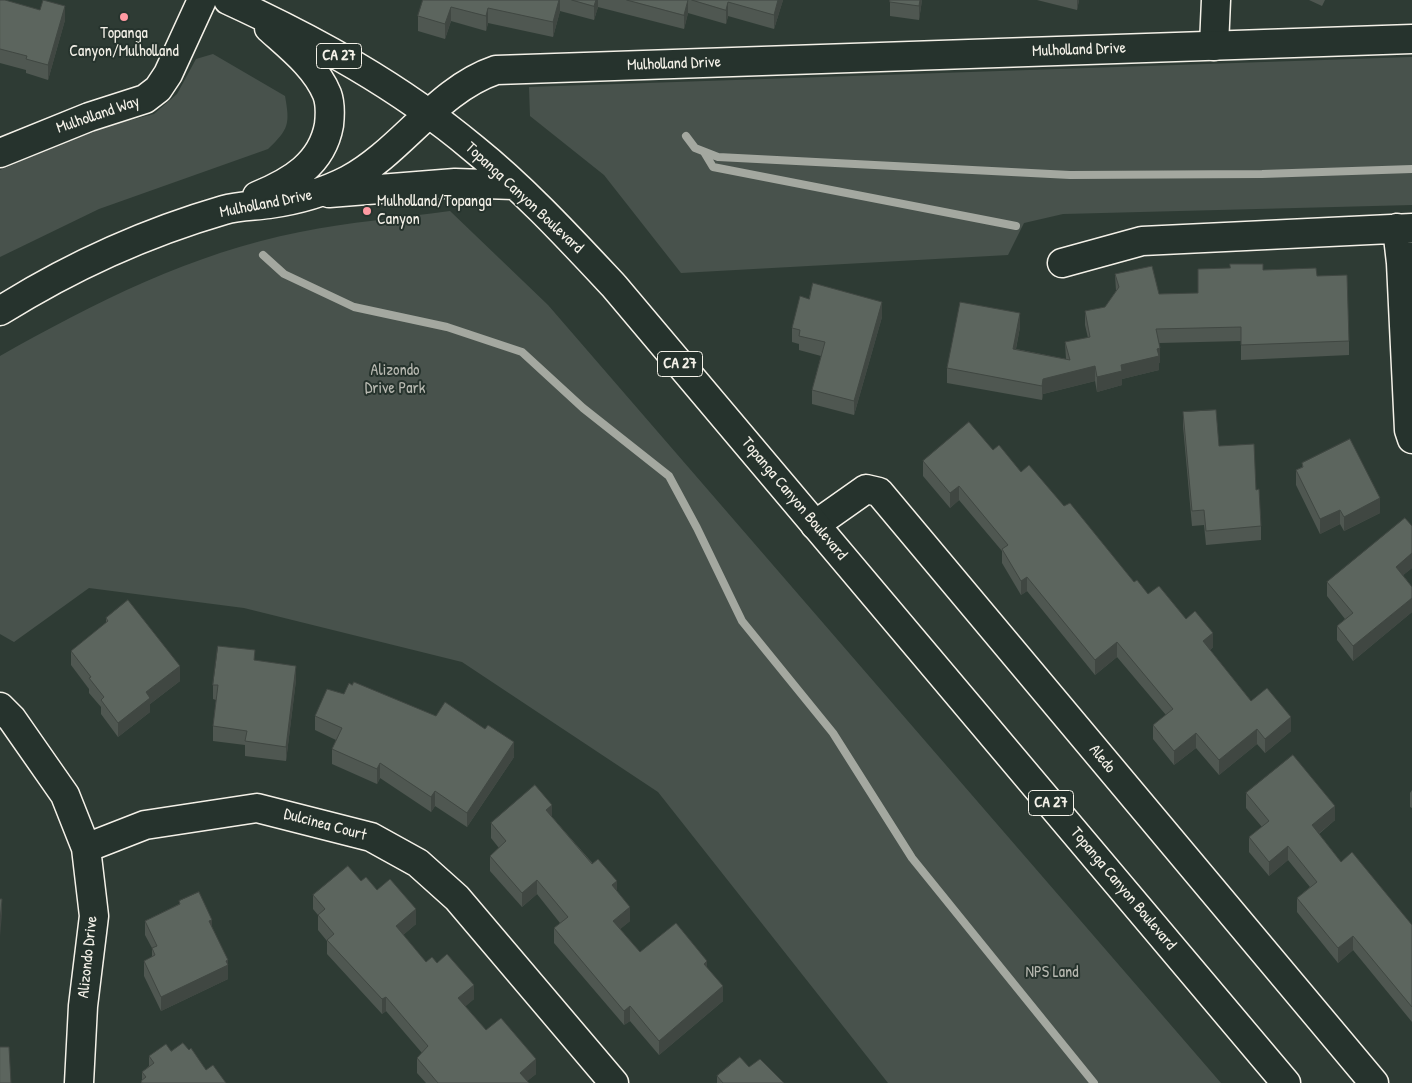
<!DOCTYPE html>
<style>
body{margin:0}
canvas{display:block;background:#2e3b34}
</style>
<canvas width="1412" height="1083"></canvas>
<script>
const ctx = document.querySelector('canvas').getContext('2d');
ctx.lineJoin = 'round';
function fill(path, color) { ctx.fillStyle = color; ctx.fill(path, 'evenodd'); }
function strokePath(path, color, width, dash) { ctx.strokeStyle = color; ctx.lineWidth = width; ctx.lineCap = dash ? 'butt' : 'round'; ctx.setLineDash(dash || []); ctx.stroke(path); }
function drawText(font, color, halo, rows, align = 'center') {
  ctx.font = font + ' "Patrick Hand",sans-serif'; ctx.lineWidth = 4; ctx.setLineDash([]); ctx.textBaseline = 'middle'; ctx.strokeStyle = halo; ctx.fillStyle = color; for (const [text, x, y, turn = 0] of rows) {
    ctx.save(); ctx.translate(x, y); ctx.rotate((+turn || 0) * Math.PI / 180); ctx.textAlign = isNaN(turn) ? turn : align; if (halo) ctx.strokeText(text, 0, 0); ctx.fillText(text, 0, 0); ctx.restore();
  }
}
const green = new Path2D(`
 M213,54L285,96C290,124 289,129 268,149L99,209L0,257V170L96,129L154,114L177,94L196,59Z
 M1412,57V205L1063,214L1024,223L1008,255L681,273L604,175L530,116L529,87Z
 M450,211L548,305L1221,1083H888L658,792L462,662L244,608L89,588L14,642L0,634V356C94,303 192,253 300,232C349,222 400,218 450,211Z`);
const stream = new Path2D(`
 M686,136L695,148L718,157L1070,175L1262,174L1412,169
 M704,152L713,167L1016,226
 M263,255L284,274L354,307L447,327L522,352L583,408L669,476L697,528L742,621L833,733L912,858L1094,1083`);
const minor = new Path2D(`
 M1214,46L1216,0
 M0,153L89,117L145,99L158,89L168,74L202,0
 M1397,228L1401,263L1409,430L1412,439
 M1062,263L1142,241L1412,228
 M815,525L866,489L879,492L1374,1083
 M0,707L12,719L65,795L86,848L94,916L83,1006L79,1083
 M86,848L145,825L257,808L371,837L418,863L457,898L614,1083`);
const major = new Path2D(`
 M228,0C315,40 399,86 473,148C524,189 569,238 614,286L1286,1083
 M329,193L455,183L514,185
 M257,196C291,182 322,164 329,125C330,116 330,102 327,94C316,67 290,47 269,28
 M0,311C70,267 145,233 224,210C238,206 254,206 269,204C297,200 323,193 348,180C402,151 437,90 496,70L1412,39`);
const wall = new Path2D(`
 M0,0L65,20L48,80L26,73V70L0,63Z
 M423,0H783L774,29L728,16L726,24L688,13L684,29L598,7L594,20L560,11L553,37L488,23L486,31L451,21L445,39L418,31V16Z
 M890,0H922L919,20L890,16Z
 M1037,0H1079L1077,10Z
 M1309,0H1325L1322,6Z
 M1198,269L1263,270L1317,276L1349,341V355L1241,360V341L1159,343L1160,363H1159V370L1122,379V385L1097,392L1095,381L1043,394L1042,400L947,383V368L1020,327L1016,349L1066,359L1065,342L1088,338L1085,325V311L1105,307L1116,291L1115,274L1159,294L1198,293Z
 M882,317L854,415L812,404V390L821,356L799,350V344L792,342V328Z
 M1183,412L1219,446L1256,490L1261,526V540L1206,545L1204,525L1192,526L1183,426Z
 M993,450L1064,506L1134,582L1148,594L1186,619L1213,647L1210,650L1251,701L1291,731L1265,753L1257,744L1219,775L1196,748L1174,765L1153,739V725L1166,715L1117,657L1095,675L1027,591L1021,595L1002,563V551L959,500L950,508L923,476V461Z
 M1302,463L1380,513L1344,531L1340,524L1320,534L1296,485V470L1302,467Z
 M1412,568L1403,575L1412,587V612L1353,661L1337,640V626L1345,619L1327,596V582Z
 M106,618L180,681L150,704V712L118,737L101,714V707L89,693V689L71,665V651L106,623Z
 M255,661L296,680L286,761L245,756V745L213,741V726L216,700L213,699V685Z
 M315,716L514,757L467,827L435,806L431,812L380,778L377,784L332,764V749L336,740L315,730Z
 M1412,790V808L1410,807V793Z
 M1246,793L1335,820L1319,834L1341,862L1412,925V1022L1353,950L1338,963L1297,912V898L1310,887L1288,860L1269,876L1249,852V837L1262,827L1246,808Z
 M552,817L617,891L630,921L620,929L640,952L707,968L723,1001L659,1055L630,1021L624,1025L554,943V928L560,923L537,894L522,907L490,871V856L499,848L491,838V823Z
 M361,881L377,890L416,924L403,935L426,962L474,999L465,1006L486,1030L536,1074L527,1081L529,1083H426L417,1073V1058L422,1053L386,1011L382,1014L327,954V941L318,930V915L313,909V895Z
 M179,901L212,928L228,974V979L161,1011L144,976V961L152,957V948L145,935V921L179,904Z
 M189,1050L206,1070L226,1083H141V1081L142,1080V1072L149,1066V1056L171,1051Z
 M749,1067L784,1083H717V1076Z`);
const shadedWall = new Path2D(`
 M559,0H560V11L553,37V22Z
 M596,0H598V7L594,20V6Z
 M688,0V13L684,29V15Z
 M778,0H783L774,29V15Z
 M920,0H922L919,20V6Z
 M1077,0H1079L1077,10Z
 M728,2V16L726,24V10Z
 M65,6V20L48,80V65Z
 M451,7V21L445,39V24Z
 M488,8V23L486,31V16Z
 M882,302V317L854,415V401Z
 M1020,313V327L1013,363V349Z
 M1160,348V363H1159V370L1122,379V385L1097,392V377L1121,365Z
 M1095,366V381L1043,394L1042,400V386L1043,379Z
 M959,486V500L950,508V493Z
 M1380,498V513L1344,531V517Z
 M1340,510V524L1320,534V519Z
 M1412,553V568L1396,581V567Z
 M1027,577V591L1021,595V581Z
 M1412,598V612L1353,661V646Z
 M1213,633V647L1203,656V641Z
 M1117,642V657L1095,675V660Z
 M180,666V681L150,704V712L118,737V723L146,692Z
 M296,666V680L286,761V747Z
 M1291,717V731L1265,753V739Z
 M1257,729V744L1219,775V760Z
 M1196,733V748L1174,765V751Z
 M514,742V757L467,827V813Z
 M380,763V778L377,784V769Z
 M435,791V806L431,812V797Z
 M552,805V819L546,810Z
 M1335,806V820L1312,839V825Z
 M1288,846V860L1269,876V862Z
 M537,880V894L522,907V893Z
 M617,881V896L612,885Z
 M2,899V914L0,936V922Z
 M630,907V921L613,935V921Z
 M416,909V924L396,941V926Z
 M212,920V934L209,921Z
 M1353,936V950L1338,963V948Z
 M228,960V979L161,1011V997Z
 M707,961V975L704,964Z
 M474,985V999L458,1013V998Z
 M723,986V1001L659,1055V1041Z
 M386,997V1011L382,1014V999Z
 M630,1006V1021L624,1025V1011Z
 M536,1059V1074L525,1083L520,1073Z`);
const building = new Path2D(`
 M0,0H5L40,10L43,0L65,6L48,65L26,59L27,56L0,49Z
 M423,0H559L553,22L488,8L486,16L451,7L445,24L418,16Z
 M572,0H596L594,6Z
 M627,0H688L684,15Z
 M692,0H778L774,15L728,2L726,10Z
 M890,0H920L919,6L890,2Z
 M1230,264H1263V270L1316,268L1317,276L1347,275L1349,341L1241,345V327L1156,329L1160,348L1157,349L1159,356L1121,365L1122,371L1097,377L1095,366L1043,379L1042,386L947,368L960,302L1020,313L1013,349L1070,360L1065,342L1090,337L1085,311L1105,307L1119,287L1115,274L1152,266L1159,294L1198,293V269L1230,268Z
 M813,283L882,302L854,401L812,390L825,342L799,336L800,330L792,328L800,296L809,299Z
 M1216,410L1219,446L1254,444L1256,490L1259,489L1261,526L1206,531L1204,510L1192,511L1183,412Z
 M969,422L993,450L999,445L1021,472L1029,465L1064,506L1070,503L1134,582L1137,580L1148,594L1159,586L1186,619L1195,611L1213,633L1203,641L1251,701L1267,688L1291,717L1265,739L1257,729L1219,760L1196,733L1174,751L1153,725L1173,709L1117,642L1095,660L1027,577L1021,581L1002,549L1008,545L959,486L950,493L923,461Z
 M1350,439L1380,498L1344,517L1340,510L1320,519L1296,470L1303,467L1302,463Z
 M1405,518L1412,526V553L1396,567L1412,587V598L1353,646L1337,626L1353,613L1327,582Z
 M128,600L180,666L146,692L150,698L118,723L101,700L104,697L89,678L91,677L71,651L108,621L106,618Z
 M218,646L255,650L254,660L296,666L286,747L245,741L247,731L213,726L218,685H213Z
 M354,682L436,716L445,702L485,729L488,725L514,742L467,813L435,791L431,797L380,763L377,769L332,749L342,728L315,716L327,689L344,694L349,683L352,685Z
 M1293,755L1335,806L1312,825L1341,862L1352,852L1412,925V1007L1353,936L1338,948L1297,898L1317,882L1288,846L1269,862L1249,837L1269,821L1246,793Z
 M535,785L552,805L546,810L592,864L598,859L617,881L612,885L630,907L613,921L640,952L676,923L707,961L704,964L723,986L659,1041L630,1006L624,1011L554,928L568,917L537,880L522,893L490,856L506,841L491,823Z
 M348,866L361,881L366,877L377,890L390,879L416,909L396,926L426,962L432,957L437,963L447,954L474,985L458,998L486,1030L501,1018L536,1059L520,1073L529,1083H438L417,1058L428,1046L386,997L382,999L327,940L334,934L318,915L325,909L313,895Z
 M199,892L212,920L209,921L228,960L226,961L228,965L161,997L144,961L155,955L152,948L157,946L145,921L180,904L179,901Z
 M0,899H2L0,922Z
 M183,1043L189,1050L191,1048L206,1070L213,1065L226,1083H142L141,1081L146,1077L142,1072L154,1063L149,1056L166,1044L171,1051Z
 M0,1047H9L11,1083H0Z
 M740,1057L749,1067L760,1059L784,1083H723L717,1076Z`);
const markers = [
 [124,17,5,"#ff9aa2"],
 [367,211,5,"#ff9aa2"]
];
const shields = [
 [339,56,45],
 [680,364,45],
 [1051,803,45]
];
const shieldNames = [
 ["CA 27",339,56],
 ["CA 27",680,364],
 ["CA 27",1051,803]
];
const poiNames = [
 ["Topanga",124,34],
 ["Canyon/Mulholland",124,52],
 ["Mulholland/Topanga",377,202,"left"],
 ["Canyon",377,220,"left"]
];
const streetNames = [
 ["Mulholland Drive",1079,50,-2],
 ["Mulholland Drive",674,64,-2],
 ["Mulholland Way",98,115,-19],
 ["Topanga Canyon Boulevard",524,198,43],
 ["Mulholland Drive",266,204,-11],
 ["Topanga Canyon Boulevard",794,499,50],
 ["Aledo",1102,759,50],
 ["Dulcinea Court",325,825,15],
 ["Topanga Canyon Boulevard",1123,889,50],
 ["Alizondo Drive",88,957,-84]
];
const parkNames = [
 ["Alizondo",395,371],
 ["Drive Park",395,389],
 ["NPS Land",1052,973]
];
fill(green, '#48524c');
strokePath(stream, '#a4a8a0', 8);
strokePath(minor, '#f4f1e8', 31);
strokePath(major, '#f4f1e8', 31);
strokePath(minor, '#26332d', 28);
strokePath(major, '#26332d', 28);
fill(wall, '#4f5751');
fill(shadedWall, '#404742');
fill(building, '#5c655e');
strokePath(building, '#404742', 1);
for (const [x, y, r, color] of markers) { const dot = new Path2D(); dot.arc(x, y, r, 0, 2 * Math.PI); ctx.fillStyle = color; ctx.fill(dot); strokePath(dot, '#26332d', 2); }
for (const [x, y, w] of shields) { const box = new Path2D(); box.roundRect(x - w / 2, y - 12.5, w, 25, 4); ctx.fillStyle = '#26332d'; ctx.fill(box); strokePath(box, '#f4f1e8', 1); }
drawText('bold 15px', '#f4f1e8', null, shieldNames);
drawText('16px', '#f4f1e8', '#26332d', poiNames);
drawText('16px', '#f4f1e8', '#26332d', streetNames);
drawText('16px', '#b8b9b1', '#26332d', parkNames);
</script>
